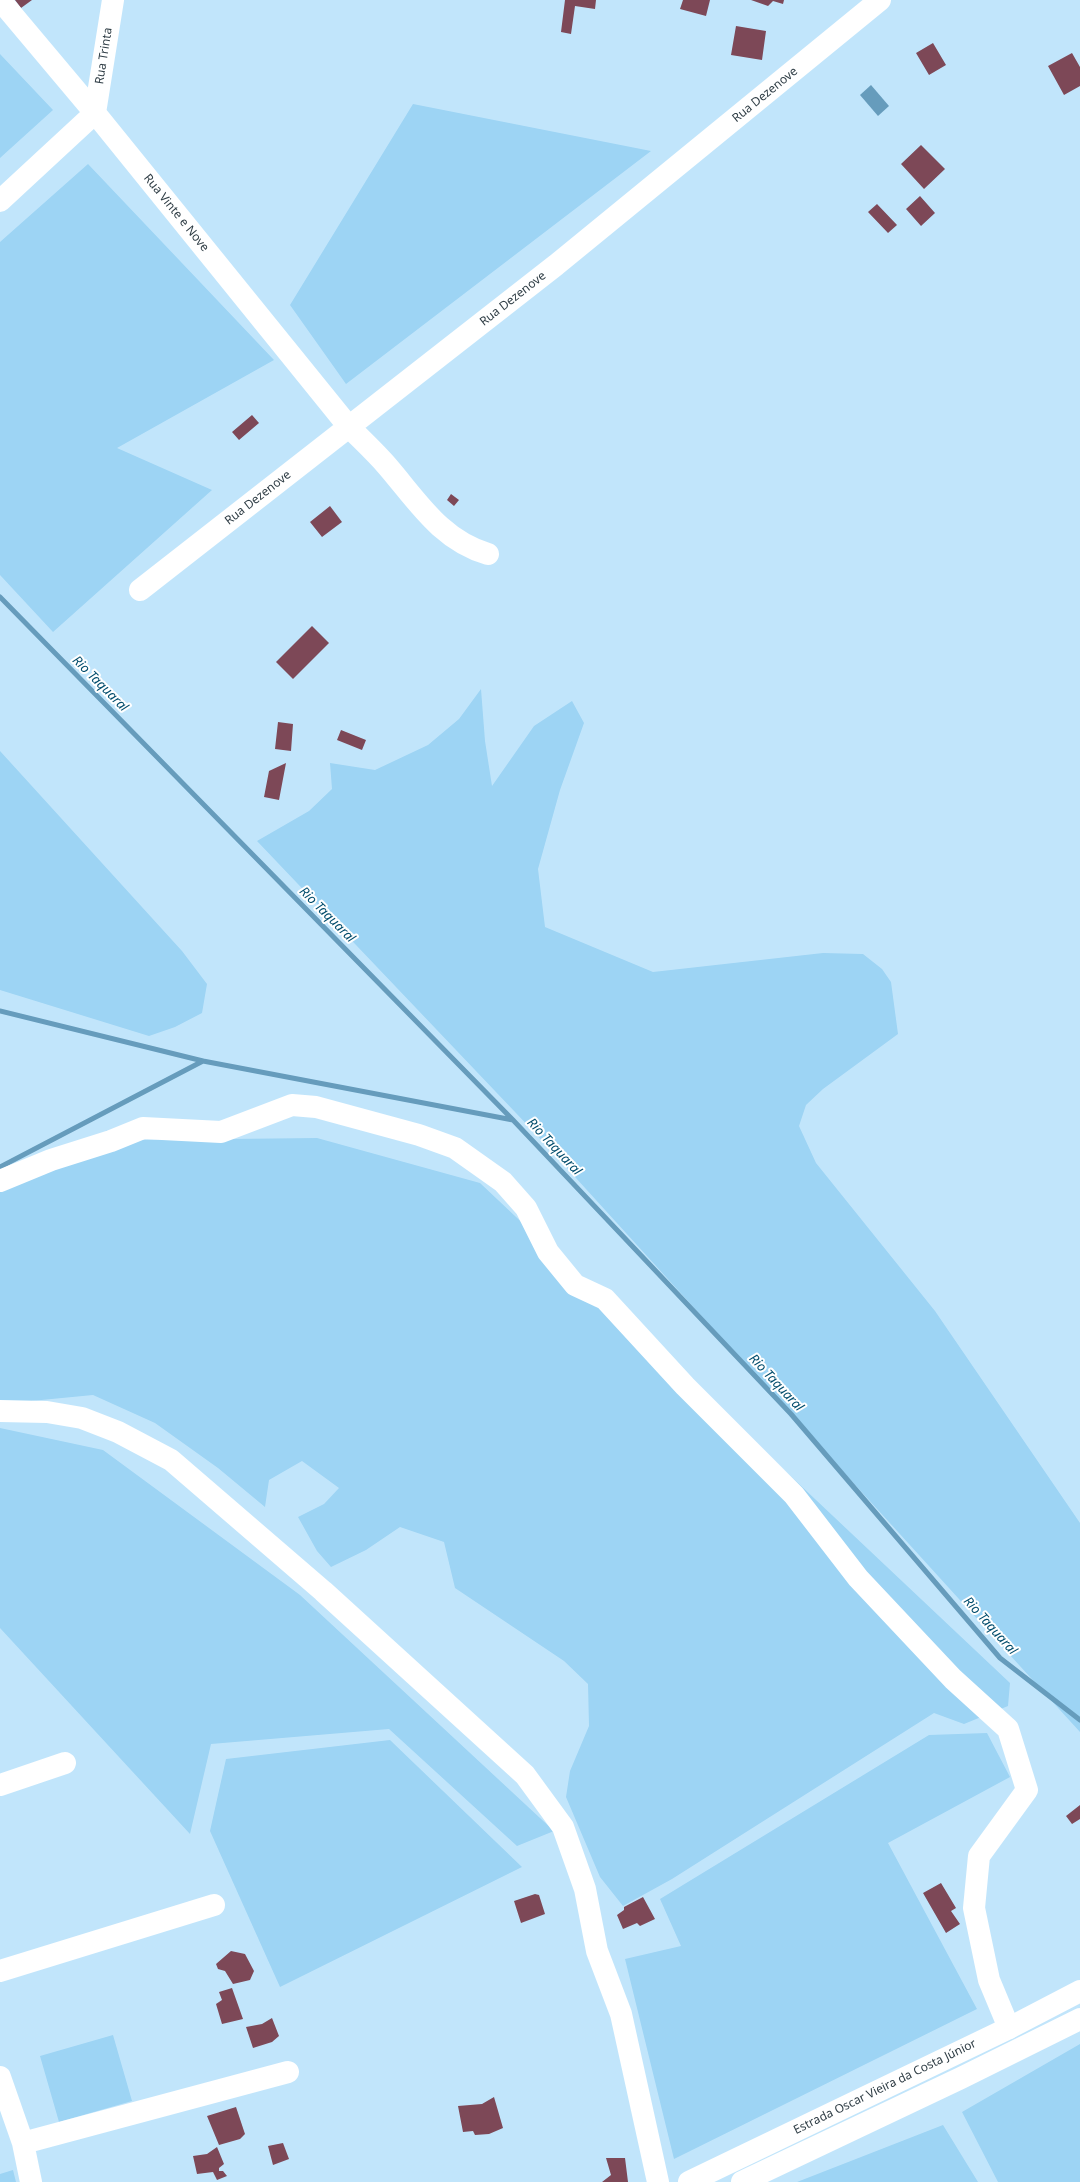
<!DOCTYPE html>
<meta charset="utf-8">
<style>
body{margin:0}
canvas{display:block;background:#c1e5fb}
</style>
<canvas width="1080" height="2182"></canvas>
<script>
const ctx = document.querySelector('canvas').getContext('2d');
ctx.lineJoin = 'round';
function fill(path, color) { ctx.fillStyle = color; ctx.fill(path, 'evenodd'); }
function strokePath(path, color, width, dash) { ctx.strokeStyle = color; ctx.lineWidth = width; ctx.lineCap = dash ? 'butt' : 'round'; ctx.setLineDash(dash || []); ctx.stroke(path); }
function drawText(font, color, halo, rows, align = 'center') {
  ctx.font = font + ' "Noto Sans",sans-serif'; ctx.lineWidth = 4; ctx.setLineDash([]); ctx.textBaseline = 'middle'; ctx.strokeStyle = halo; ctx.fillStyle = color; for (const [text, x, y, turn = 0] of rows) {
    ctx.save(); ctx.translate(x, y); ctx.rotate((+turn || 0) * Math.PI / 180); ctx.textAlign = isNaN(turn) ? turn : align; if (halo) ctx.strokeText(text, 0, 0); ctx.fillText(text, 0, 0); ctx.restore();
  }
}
const green = new Path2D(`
 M0,54L53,110L0,158Z
 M413,104L651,151L346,384L290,305Z
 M88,164L274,360L117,448L212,490L53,632L0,575V242Z
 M481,689L485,741L492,786L534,726L572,701L584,723L560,790L538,869L545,927L653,972L823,953L863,954L882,969L891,982L898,1034L823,1089L806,1105L799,1126L816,1163L935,1311L1080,1523V1732L535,1133L257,841L309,811L332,789L330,763L375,770L428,745L459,719Z
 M0,751L182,951L207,984L202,1013L175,1027L149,1036L0,990Z
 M317,1138L480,1183L1010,1683L1008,1706L964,1724L934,1713L672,1879L623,1906L600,1877L566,1797L570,1771L589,1726L588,1684L564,1661L455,1588L444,1542L400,1527L366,1550L331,1567L317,1551L298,1517L324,1504L339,1488L302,1461L269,1480L265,1507L218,1468L155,1423L93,1395L0,1404V1182L140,1140Z
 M0,1428L103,1450L300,1595L554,1831L517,1846L389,1729L211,1744L190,1834L0,1628Z
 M987,1733L1010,1777L888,1843L977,2009L674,2159L625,1959L681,1946L660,1899L929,1735Z
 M390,1740L522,1867L280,1987L210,1831L226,1759Z
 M113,2035L132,2101L59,2122L40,2056Z
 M1080,2044V2182H998L962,2112Z
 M943,2125L978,2182H797Z
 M13,2170L16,2182H0V2174Z`);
const water = new Path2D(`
 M871,85L889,106L878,116L860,95Z`);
const stream = new Path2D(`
 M0,597L513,1120L791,1414L1000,1658L1080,1720
 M0,1011L203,1061
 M0,1167L203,1061L513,1120`);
const building = new Path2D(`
 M15,0H32L21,8Z
 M565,0H596L595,9L575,6L571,34L561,32Z
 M683,0H710L706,16L680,9Z
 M751,0H784L783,4L773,1L768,6Z
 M736,26L766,31L762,60L731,55Z
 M933,43L946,65L929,75L916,53Z
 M1072,53L1080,67V86L1064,95L1048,66Z
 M921,145L945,169L924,189L901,164Z
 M920,196L935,213L921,226L906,209Z
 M877,204L897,225L888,233L868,212Z
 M252,415L259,423L239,440L232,432Z
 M451,494L459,500L454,506L447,500Z
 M330,506L342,522L322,537L310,522Z
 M312,626L329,643L293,679L276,662Z
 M278,722L293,724L291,751L275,749Z
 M341,730L366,740L362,750L337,740Z
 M286,763L279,800L264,797L269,771Z
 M1080,1805V1819L1072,1824L1066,1816Z
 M941,1883L956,1908L951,1911L960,1924L946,1933L923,1893Z
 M535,1894L539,1895L545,1914L521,1923L514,1901Z
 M643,1897L655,1919L640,1926L637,1923L623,1929L617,1915L624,1910V1907Z
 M231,1951L245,1954L254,1971L250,1980L233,1984L225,1971L218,1969L216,1964Z
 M232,1988L243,2019L222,2024L216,2004L222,2000L219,1992Z
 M272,2018L279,2036L272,2042L253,2048L246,2027L262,2024Z
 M494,2097L503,2128L489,2134L475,2135L473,2131L463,2132L458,2106L482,2104Z
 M236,2107L245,2134L240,2139L219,2145L207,2116Z
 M283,2143L289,2159L273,2165L268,2146Z
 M217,2147L224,2164L219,2168V2171H223L227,2176L217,2180L213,2172L197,2174L193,2156L207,2154Z
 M606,2158H625L628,2182H602L611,2175Z`);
const minor = new Path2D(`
 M0,0L95,113L349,427C362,440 376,453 388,467C418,502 441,540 488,554
 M0,201L95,113L113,0
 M140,590L556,265L880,0
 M0,1181L51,1160L111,1141L143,1128L221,1132L292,1105L316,1107L419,1135L455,1148L503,1182L526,1208L548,1252L575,1285L605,1299L685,1386L794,1495L858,1578L953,1679L1008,1729L1027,1790L979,1856L974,1908L989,1980L1009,2028
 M0,1411L47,1412L82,1418L118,1432L171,1460L323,1591L525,1775L563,1827L585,1889L597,1951L621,2014L658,2182
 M0,1785L65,1763
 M0,1971L214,1905
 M0,2077L23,2143L31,2182
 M23,2143L288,2072`);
const major = new Path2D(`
 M689,2182L1009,2028L1080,1991
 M742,2182L961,2078L1080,2019`);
const streetNames = [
 ["Rua Trinta",104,56,-81],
 ["Rua Dezenove",765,95,-39],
 ["Rua Vinte e Nove",176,213,51],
 ["Rua Dezenove",513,299,-38],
 ["Rua Dezenove",258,498,-38],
 ["Estrada Oscar Vieira da Costa Júnior",885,2087,-26]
];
const waterNames = [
 ["Rio Taquaral",100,684,45],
 ["Rio Taquaral",327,915,45],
 ["Rio Taquaral",554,1147,47],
 ["Rio Taquaral",776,1383,47],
 ["Rio Taquaral",990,1626,48]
];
fill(green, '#9dd4f4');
fill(water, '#669cbc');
strokePath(stream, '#669cbc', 5);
fill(building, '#7d4857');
strokePath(minor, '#fff', 22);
strokePath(major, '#fff', 22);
drawText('12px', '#303e46', '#fff', streetNames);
drawText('italic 13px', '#004c6c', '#fff', waterNames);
</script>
